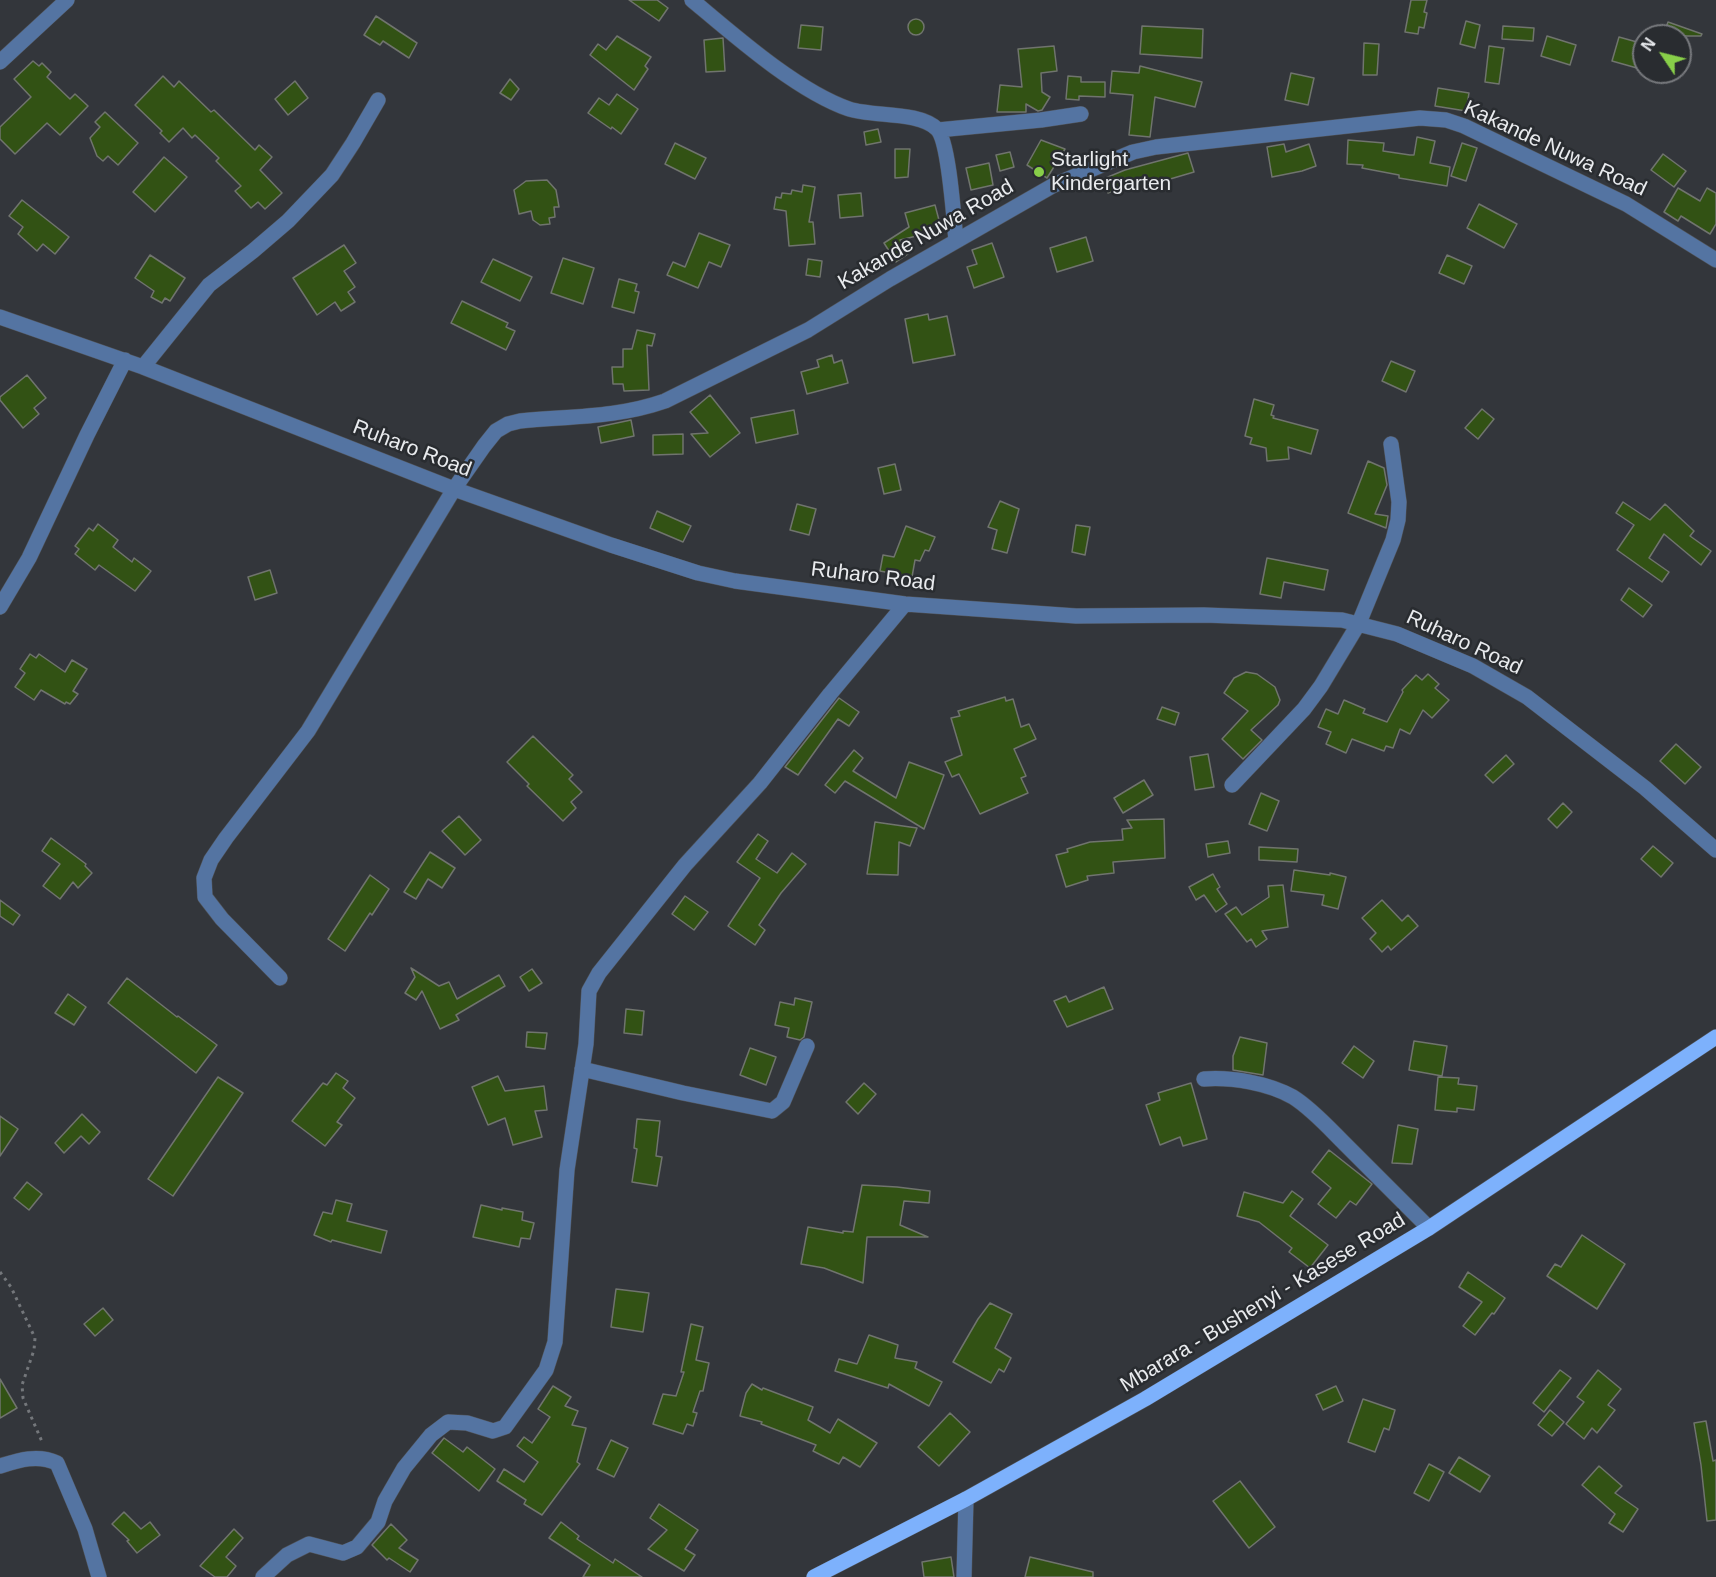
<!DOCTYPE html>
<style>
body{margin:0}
#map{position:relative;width:1716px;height:1577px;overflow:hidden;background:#33363b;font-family:Arial,sans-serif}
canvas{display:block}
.north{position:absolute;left:1632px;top:24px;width:60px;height:60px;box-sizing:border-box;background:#292c30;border:2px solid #76787c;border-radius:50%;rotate:305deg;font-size:16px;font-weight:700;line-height:24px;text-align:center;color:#e9ebee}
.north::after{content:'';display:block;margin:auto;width:21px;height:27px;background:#88cf49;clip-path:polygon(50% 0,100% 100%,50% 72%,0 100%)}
</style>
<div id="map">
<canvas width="1716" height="1577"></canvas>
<div class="north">N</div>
</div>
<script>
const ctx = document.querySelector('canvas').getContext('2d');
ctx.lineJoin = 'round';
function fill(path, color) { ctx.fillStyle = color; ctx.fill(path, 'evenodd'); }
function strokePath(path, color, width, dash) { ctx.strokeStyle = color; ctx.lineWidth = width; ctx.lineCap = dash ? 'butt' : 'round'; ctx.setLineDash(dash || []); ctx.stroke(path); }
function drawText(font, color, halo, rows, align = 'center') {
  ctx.font = font + ' Arial,sans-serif'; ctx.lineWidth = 5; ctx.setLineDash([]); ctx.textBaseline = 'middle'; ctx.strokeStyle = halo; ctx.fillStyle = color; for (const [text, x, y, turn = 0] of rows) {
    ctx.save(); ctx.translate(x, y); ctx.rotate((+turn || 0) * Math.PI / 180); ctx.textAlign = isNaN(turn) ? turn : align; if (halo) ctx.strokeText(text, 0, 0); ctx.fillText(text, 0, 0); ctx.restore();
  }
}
const building = new Path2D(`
 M629,0H657L668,8L659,21Z
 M1411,0H1427L1424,12L1427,13L1424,28L1419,27L1418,34L1405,32Z
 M376,16L417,43L409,58L383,41L380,45L364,35Z
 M908 27a8 8 0 1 1 16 0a8 8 0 1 1-16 0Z
 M1466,21L1480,25L1475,48L1460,44Z
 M1668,22L1702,34L1701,36H1663Z
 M801,25L823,27L821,50L798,48Z
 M1142,26L1203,29L1202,58L1140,54Z
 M1503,26L1534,28L1533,41L1502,39Z
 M617,36L651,57L645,66L648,69L634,90L590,55L598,44L606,50Z
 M1547,36L1576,45L1570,65L1541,56Z
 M1619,37L1644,44V70L1612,61Z
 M723,38L725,71L706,72L704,40Z
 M1364,43L1379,44L1377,75H1363Z
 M1054,46L1057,71L1041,73L1042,92L1050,97L1042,110L1038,111L1026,104V112H997L1000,85L1022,87L1018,49Z
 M1489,46L1504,48L1499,84L1485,82Z
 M33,61L39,66L42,63L51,72L47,77L70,99L75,94L88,106L60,135L47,123L15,154L0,139V127L31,97L14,79Z
 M1140,66L1202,82L1195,107L1155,97L1150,137L1129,135L1133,95L1110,93L1112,71L1139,73Z
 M1291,73L1314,78L1308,105L1285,100Z
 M163,76L174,87L179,81L211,112L214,110L255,150L259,145L272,157L260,170L282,193L265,209L258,202L251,208L235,191L241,186L216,161L219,158L195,135L192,138L183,128L169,142L160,133L162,131L135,105Z
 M1068,76L1081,77V82H1105V97L1079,96V100L1066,99Z
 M510,79L519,89L511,100L500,93Z
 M295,81L308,98L288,115L275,99Z
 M1438,88L1469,93L1466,111L1435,106Z
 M617,94L638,109L621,134L612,127L611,129L588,113L599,98L609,105Z
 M105,112L138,143L118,165L108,156L103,161L97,156L90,138L100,127L95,122Z
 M878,129L881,142L866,145L864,132Z
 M1417,137L1435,141L1430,163L1450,167L1447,186L1399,178V175L1362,168L1363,165L1347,164L1348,140L1384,143L1383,151L1410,155H1414Z
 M1041,140L1065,149L1047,178L1027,165Z
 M675,143L706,158L695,179L665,164Z
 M1462,143L1477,148L1466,181L1451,176Z
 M1284,144L1286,152L1309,144L1316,166L1302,171L1272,177L1267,147Z
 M895,149H910L908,177L895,178Z
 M1010,152L1014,167L1000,171L996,155Z
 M1188,153L1194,172L1143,187L1141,180L1108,193L1103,179L1125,170Z
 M1663,154L1686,171L1674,187L1651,170Z
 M164,157L187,177L155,212L133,192Z
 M989,163L993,185L971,190L966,168Z
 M547,180L556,190L559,207H554L555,217L549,218L550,224L540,225L533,220L531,211L519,214L514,190L526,181Z
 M803,185L815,187L809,222H813L815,244L789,246L786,211L774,209L776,197L781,198L782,193L791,194L792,190L802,192Z
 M1678,188L1700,201L1707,188L1716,193V224L1710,234L1681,216L1678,221L1664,212Z
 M861,193L863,216L840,218L838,195Z
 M22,200L69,237L55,254L43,244L37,251L18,234L23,227L9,216Z
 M1479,204L1517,224L1504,248L1467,228Z
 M935,205L940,224L932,227L933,232L900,240L908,254L896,262L884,243L909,227L905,213Z
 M699,233L730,245L721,267L709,262L698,288L667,275L673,262L685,267Z
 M1086,237L1093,261L1057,272L1050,248Z
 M992,243L1004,277L974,288L967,267L977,264L972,250Z
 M344,245L356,263L344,271L355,287L348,292L355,302L341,311L335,302L317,315L293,278Z
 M150,255L185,278L170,301L165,298L162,303L151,297L154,291L135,278Z
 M1447,255L1472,266L1464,284L1439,273Z
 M563,258L594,268L583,304L551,293Z
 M493,259L532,277L520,301L481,282Z
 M808,259L822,261L820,277L806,275Z
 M619,279L637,284L635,291L639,292L634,313L612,307Z
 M462,301L508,323L506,327L515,331L506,350L451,323Z
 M928,314L929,320L947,316L955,355L913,363L905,319Z
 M637,330L655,334L652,346L647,345L649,390L624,391L623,384H613L612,367H623V349H632Z
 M832,355L834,363L842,360L848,383L807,394L801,372L819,367L817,360Z
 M1391,361L1415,371L1406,392L1382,381Z
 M27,375L46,398L34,408L39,414L23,428L0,400V397Z
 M710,395L740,433L710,457L691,434L708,433L690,412Z
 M1254,399L1274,405L1271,415L1274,416L1273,418L1318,430L1311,454L1288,447L1289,459L1267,461L1266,448L1250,444L1252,438L1245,436Z
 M1482,409L1494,419L1478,439L1465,428Z
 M794,410L798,434L756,443L751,418Z
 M631,420L634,436L601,443L598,427Z
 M683,434V454L653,455V435Z
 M1368,461L1384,468L1387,485L1375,514L1388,516L1386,528L1348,513Z
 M895,464L901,490L884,494L878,468Z
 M1000,501L1019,509L1007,553L992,549L997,530L988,527Z
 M1623,502L1650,520L1665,504L1694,531L1690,536L1711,551L1701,565L1664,534L1649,558L1669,572L1662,582L1617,550L1634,525L1616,513Z
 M797,504L816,509L809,535L790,530Z
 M657,511L691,526L683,542L650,528Z
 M98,524L118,540L113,547L132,562L134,558L151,571L135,591L99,565L95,570L75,554L79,549L75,546L89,528L93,531Z
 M1076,525L1090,527L1085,555L1072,552Z
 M906,526L935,537L929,551L925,550L920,561L915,560L912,577L880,571L883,555L894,557Z
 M1267,558L1328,570L1324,590L1284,582L1281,598L1260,594Z
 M270,570L277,593L255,600L248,577Z
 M1629,588L1652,605L1643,617L1621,600Z
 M30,654L36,658L39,654L65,672L72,660L87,669L73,691L78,694L70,704L66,702L65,704L41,690L34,700L15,687L25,673L20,669Z
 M1246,672L1257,674L1275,687L1280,700L1278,705L1251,730L1262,740L1243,759L1222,739L1248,711L1224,693L1234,678Z
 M1428,674L1439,684L1435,688L1449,700L1432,718L1423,710L1410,734L1400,729L1393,748L1386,746L1384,751L1352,739L1346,753L1326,744L1331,732L1318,727L1326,709L1338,714L1344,700L1365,709L1363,713L1387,722L1403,692L1402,690L1416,675L1422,680Z
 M1005,697L1006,701L1013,699L1021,727L1029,724L1036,739L1014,749L1026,776L1021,778L1028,793L980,814L959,774L952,777L945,762L962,755L951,718L960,716L958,711Z
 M839,698L859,712L849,726L838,719L798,775L785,767Z
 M1162,707L1179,713L1175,725L1157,719Z
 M533,736L573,775L569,779L582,792L571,802L576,808L563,821L527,786L529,784L507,762Z
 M1676,744L1701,767L1685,784L1660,761Z
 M854,750L863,758L853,771L896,798L909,762L944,775L924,829L845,781L835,793L825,785Z
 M1208,754L1214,787L1195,790L1190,757Z
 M1506,755L1514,764L1493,783L1485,775Z
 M1144,780L1153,795L1123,813L1114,798Z
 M1261,793L1279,801L1267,831L1249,824Z
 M1563,803L1572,812L1557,828L1548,819Z
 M459,816L481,840L465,855L442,831Z
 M1164,819L1165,858L1113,862L1114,873L1087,876L1088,880L1066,887L1056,855L1068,852L1067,849L1090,842L1123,840L1122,829L1132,828L1127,820Z
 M875,822L917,828L910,846L899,842L898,875L867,874Z
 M758,834L768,841L756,859L777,873L792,853L806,864L781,893L759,925L765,930L755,945L728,926L760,878L737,862Z
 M51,838L86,864L85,866L92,873L78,888L73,882L60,899L43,886L60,864L42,851Z
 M1228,841L1230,853L1208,857L1206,844Z
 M1653,846L1673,863L1661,877L1641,859Z
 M1259,847L1298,849L1297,862L1259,860Z
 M430,852L455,868L442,888L428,879L416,899L404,892Z
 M1294,870L1330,875V873L1346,877L1338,909L1322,905L1324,895L1291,891Z
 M1213,874L1220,887L1217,889L1227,904L1216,912L1204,895L1196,900L1189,887Z
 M370,875L389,889L372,915L370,913L345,951L328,939Z
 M1283,885L1288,927L1262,931L1267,939L1256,947L1251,939L1247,942L1225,914L1236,907L1242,915L1269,897L1268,886Z
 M685,896L708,912L694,930L672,914Z
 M0,900L20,915L13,925L0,916Z
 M1382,900L1402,921L1408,915L1418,926L1391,950L1388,946L1382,952L1370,939L1376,933L1362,918Z
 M411,968L439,986L449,982L457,999L499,975L505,986L456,1015L459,1020L440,1029L422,991L416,1000L405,993L415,977Z
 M532,969L542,983L529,991L520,977Z
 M127,978L177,1017L178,1016L217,1045L196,1073L108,1003Z
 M1104,987L1113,1009L1067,1027L1054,1001L1066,996L1069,1002Z
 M68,994L86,1007L74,1025L55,1013Z
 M795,998L812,1002L804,1037L800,1040L787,1037L789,1028L775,1025L780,1002L794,1005Z
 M626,1009L644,1011L642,1035L624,1033Z
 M527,1032L547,1033L545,1049L526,1047Z
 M1240,1037L1267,1043L1263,1075L1233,1070V1056Z
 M1414,1041L1447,1046L1442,1076L1409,1070Z
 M1354,1046L1374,1061L1363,1078L1342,1063Z
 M750,1048L776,1057L766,1085L740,1075Z
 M336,1073L348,1081L343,1088L355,1098L337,1122L342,1125L325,1146L292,1121L323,1083L327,1085Z
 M498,1076L505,1091L544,1086L547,1110L535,1111L542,1137L513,1145L505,1118L488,1125L472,1087Z
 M218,1077L243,1093L173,1196L148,1179Z
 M1438,1077L1459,1078L1458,1084L1477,1086L1474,1110L1457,1108V1112L1435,1110Z
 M864,1083L876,1094L858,1114L846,1102Z
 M1191,1083L1207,1139L1183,1146L1180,1137L1160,1145L1146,1105L1160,1100L1158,1093Z
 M82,1114L100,1132L89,1144L81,1136L64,1153L55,1143Z
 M0,1116L18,1129L0,1156Z
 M637,1119L660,1121L656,1156L662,1157L657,1186L632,1182L637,1149L634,1148Z
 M1398,1125L1418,1129L1412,1164L1392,1163Z
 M1329,1150L1372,1184L1356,1205L1350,1201L1336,1218L1318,1204L1331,1188L1312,1172Z
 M27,1182L42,1194L29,1210L14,1198Z
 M862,1185L897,1187L930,1191L929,1203L904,1201L900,1225L928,1237H867L863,1283L824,1268L801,1264L808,1227L843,1233V1231L853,1232Z
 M1292,1191L1303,1199L1290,1216L1328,1245L1310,1268L1289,1252L1292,1248L1259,1222L1237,1216L1244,1192L1283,1203Z
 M336,1200L352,1204L347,1221L387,1231L381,1253L332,1240L331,1242L314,1235L323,1212L332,1214Z
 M481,1205L502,1210V1208L523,1212L522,1220L534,1223L530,1239L521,1238L519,1247L473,1237Z
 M1582,1235L1625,1264L1597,1309L1547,1276L1555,1264L1561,1267Z
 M1468,1272L1505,1298L1494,1314L1492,1313L1475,1335L1463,1326L1482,1302L1459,1287Z
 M616,1289L649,1293L643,1332L611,1327Z
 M990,1303L1012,1314L995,1348L1011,1358L1004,1372L999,1369L991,1383L953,1362L978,1319Z
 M103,1308L113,1320L95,1336L84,1324Z
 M691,1324L703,1327L696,1360L709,1363L703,1391H700L693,1412L697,1413L693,1426L687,1424L683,1434L653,1424L663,1394L676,1396L684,1372H681Z
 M869,1335L898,1345L895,1358L917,1362L915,1368L942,1382L929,1406L889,1384L888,1388L835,1371L839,1359L857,1364Z
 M1560,1370L1571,1378L1544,1412L1533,1403Z
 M1598,1370L1621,1389L1608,1405L1615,1410L1597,1433L1592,1428L1584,1439L1566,1424L1584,1402L1577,1397Z
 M0,1379L17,1408L0,1418Z
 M752,1384L762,1390L763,1388L813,1407L808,1420L830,1433L838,1419L877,1443L860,1467L843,1457L839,1464L813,1451L816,1445L761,1424L762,1422L740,1416L746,1393Z
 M553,1386L571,1397L565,1406L578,1411L572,1425L586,1428L577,1462L580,1464L542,1515L524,1504L526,1500L497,1481L504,1469L524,1482L538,1462L517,1446L524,1437L532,1443L550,1417L538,1409Z
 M1336,1386L1343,1401L1323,1410L1316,1395Z
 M1363,1399L1395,1410L1389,1430L1384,1428L1375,1452L1348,1442Z
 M1550,1410L1564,1422L1552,1436L1538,1425Z
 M950,1413L970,1432L939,1466L918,1447Z
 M1706,1421L1713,1461L1716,1460V1520L1707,1521L1701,1465L1694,1423Z
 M444,1438L463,1452L467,1447L495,1469L479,1491L432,1453Z
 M611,1440L628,1448L614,1477L597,1469Z
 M1459,1457L1490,1476L1480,1492L1449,1473Z
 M1429,1464L1444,1472L1429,1501L1414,1493Z
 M1599,1466L1622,1486L1615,1493L1638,1509L1623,1532L1609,1523L1615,1514L1582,1485Z
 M1240,1481L1275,1527L1249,1548L1213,1501Z
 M659,1504L698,1530L685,1549L695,1555L684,1571L648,1549L667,1530L650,1518Z
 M124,1512L141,1529L150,1522L160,1535L137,1553L127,1541L129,1540L112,1524Z
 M561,1522L579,1536L577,1539L613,1563L615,1559L642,1577H583L590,1565L549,1538Z
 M391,1524L407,1540L399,1548L418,1560L410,1572L389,1558L387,1560L372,1545Z
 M234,1529L243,1538L226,1557L236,1566L227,1577H215L200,1566Z
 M951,1557L954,1577H924L922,1562Z
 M1030,1557L1093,1572V1577H1025Z`);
const path = new Path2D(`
 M0,1272L11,1287L35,1338L34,1350L22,1385L23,1398L43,1444`);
const minor = new Path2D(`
 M692,0C735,36 797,91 849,109C873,117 919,111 937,129C949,141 954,221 956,241
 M0,62L67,0
 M938,130L1041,120L1081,114
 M0,317L143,367L454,489L611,545L698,573L735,581L905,604L1076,616L1204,615L1342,620L1397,634L1473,666L1527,697L1645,788L1716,850
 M143,367L209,285L253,251L288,221L332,175L353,143L378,100
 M0,607L29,558L87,435L125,360
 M1232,785L1304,709L1321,686L1359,623L1393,540L1398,520L1399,502L1391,444
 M280,978L222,919L205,897L204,878L211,860L226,838L308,731L454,489L484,446L496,431L508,424L520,421C571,416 616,418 665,401L808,330L890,279L1054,185L1133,152L1156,147L1420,118L1446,120L1464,126L1626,204L1716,260
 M582,1069L683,1093L772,1111L783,1102L807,1046
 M1204,1079C1232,1077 1268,1083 1293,1097C1312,1109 1329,1128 1344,1143C1373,1172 1401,1200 1429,1228
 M0,1466C19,1460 38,1454 57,1463L85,1529L99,1577
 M263,1577L287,1555L309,1544L343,1553L357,1547L378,1522L385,1501L404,1468L431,1435L448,1422L467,1423L493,1431L505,1427L546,1370L555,1342L567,1170L586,1044L589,991L599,973L685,865L760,783L830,694L905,604
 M964,1577L966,1499`);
const major = new Path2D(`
 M814,1577L966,1499L1145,1399L1429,1228L1716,1037`);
const markers = [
 [1039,172,6,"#88cf49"]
];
const streetNames = [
 ["Kakande Nuwa Road",1555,149,25],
 ["Kakande Nuwa Road",926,235,-30],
 ["Ruharo Road",412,449,21],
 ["Ruharo Road",873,577,7],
 ["Ruharo Road",1464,643,25],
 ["Mbarara - Bushenyi - Kasese Road",1263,1303,-31]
];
const poiNames = [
 ["Starlight",1051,160],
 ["Kindergarten",1051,184]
];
fill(building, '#325214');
strokePath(building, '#70746e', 1.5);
strokePath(minor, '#505358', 16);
strokePath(major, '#505358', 16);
strokePath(path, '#74777b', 3, [3, 4.5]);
strokePath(minor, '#5474a2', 15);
strokePath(major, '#7db1fc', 15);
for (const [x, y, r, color] of markers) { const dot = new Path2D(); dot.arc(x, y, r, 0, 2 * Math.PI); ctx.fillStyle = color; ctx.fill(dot); strokePath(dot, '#292c30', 2); }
drawText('21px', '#e9ebee', '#292c30', streetNames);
drawText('21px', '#e9ebee', '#292c30', poiNames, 'left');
</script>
